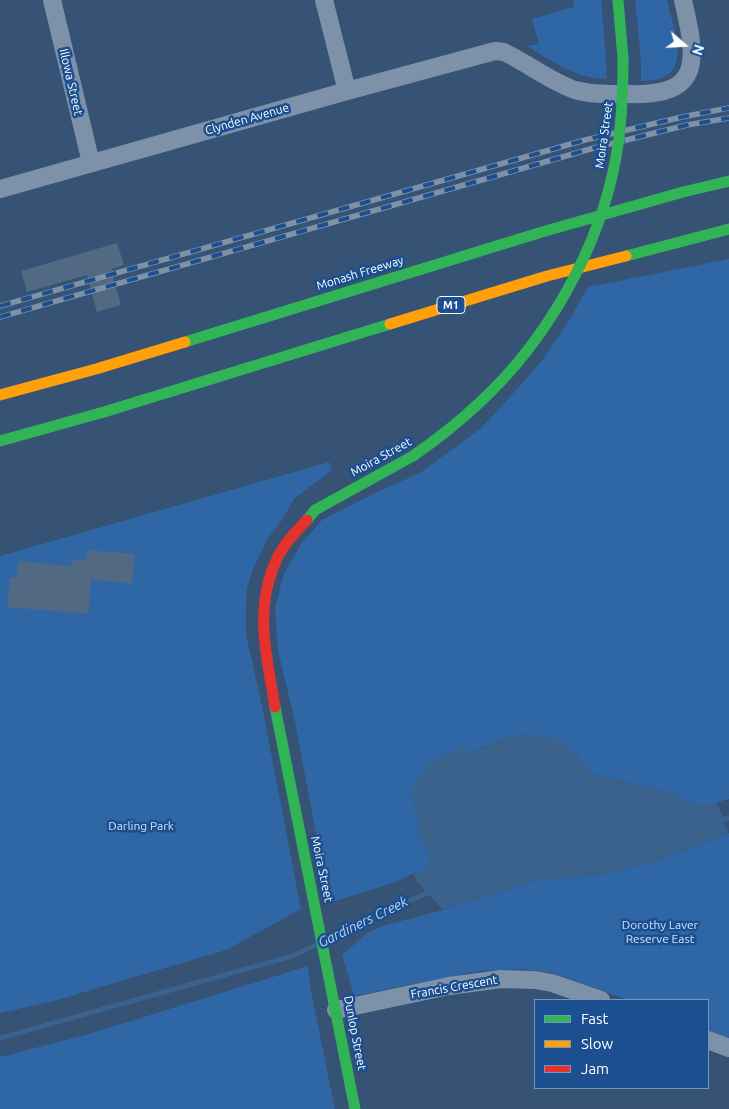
<!DOCTYPE html>
<style>
body{margin:0}
#map{position:relative;width:729px;height:1109px;overflow:hidden;background:#365274;font-family:Ubuntu,sans-serif}
canvas{display:block}
.legend{position:absolute;left:534px;top:999px;width:175px;height:90px;box-sizing:border-box;background:#1b4f8f;border:1px solid #7695bc;margin:0;padding:6px 9px;list-style:none;font-size:15px;color:#fff}
.legend li{display:flex;align-items:center;gap:10px;height:25px}
.legend b{width:25px;border:1px solid #7695bc}
.north{position:absolute;left:659px;top:20px;width:50px;height:50px;-webkit-text-stroke:4px #1b4f8f;paint-order:stroke;rotate:109deg;font-size:14px;font-weight:700;line-height:20px;text-align:center;color:#fff}
.north::after{content:'';display:block;margin:auto;width:18px;height:22px;background:#fff;clip-path:polygon(50% 0,100% 100%,50% 72%,0 100%)}
</style>
<div id="map">
<canvas width="729" height="1109"></canvas>
<ul class="legend">
<li><b style="height:6px;background:#30b455"></b>Fast</li>
<li><b style="height:6px;background:#ff9f0a"></b>Slow</li>
<li><b style="height:6px;background:#e5322d"></b>Jam</li>
</ul>
<div class="north">N</div>
</div>
<script>
const ctx = document.querySelector('canvas').getContext('2d');
ctx.lineJoin = 'round';
function fill(path, color) { ctx.fillStyle = color; ctx.fill(path, 'evenodd'); }
function strokePath(path, color, width, dash) { ctx.strokeStyle = color; ctx.lineWidth = width; ctx.lineCap = dash ? 'butt' : 'round'; ctx.setLineDash(dash || []); ctx.stroke(path); }
function drawText(font, color, halo, rows, align = 'center') {
  ctx.font = font + ' Ubuntu,sans-serif'; ctx.lineWidth = 5; ctx.setLineDash([]); ctx.textBaseline = 'middle'; ctx.strokeStyle = halo; ctx.fillStyle = color; for (const [text, x, y, turn = 0] of rows) {
    ctx.save(); ctx.translate(x, y); ctx.rotate((+turn || 0) * Math.PI / 180); ctx.textAlign = isNaN(turn) ? turn : align; if (halo) ctx.strokeText(text, 0, 0); ctx.fillText(text, 0, 0); ctx.restore();
  }
}
const green = new Path2D(`
 M573,0H601L604,31L607,79C574,78 554,62 527,46L539,44L532,19L574,7Z
 M635,0H667C674,34 697,81 641,81V60Z
 M729,259V799L701,807L664,791L589,773L576,752L529,734L508,737L484,747L472,753L410,796L419,818L418,831L430,860L428,870L414,873L396,882L329,903L294,717L278,651L275,609L283,576L301,544L322,520L377,492L420,473L481,428L501,407L544,358L565,327L588,287Z
 M329,462L332,470L294,499L282,520L268,538L254,567L247,588L246,608V634L261,701L301,909L226,950L54,1001L0,1013V556Z
 M729,833V1038L708,1030V1000H628L553,973L522,969L479,971L354,996L342,955L366,934L382,926L443,910L537,880L597,875L651,863Z
 M308,966L310,986L335,1109H0V1057L89,1034Z`);
const water = new Path2D(`
 M529,734L553,738L576,752L589,773L664,791L701,807L717,802L728,833L651,863L597,875L537,880L443,910L417,882L413,873L428,870L430,860L418,831L419,818L410,796L417,781L429,763L462,747L472,753L508,737Z`);
const stream = new Path2D(`
 M718,820L729,818
 M328,939L431,891
 M0,1038L292,956L316,945`);
const building = new Path2D(`
 M117,243L124,265L111,269L121,305L97,312L87,275L27,292L21,271Z
 M87,550L135,554L132,584L91,579L88,614L7,607L10,577L17,578L18,561L72,566V559L86,560Z`);
const street = new Path2D(`
 M52,0L91,163
 M324,0L347,91
 M0,189L347,91L495,51L504,52C527,63 551,82 575,90C592,95 612,94 629,94C705,97 696,57 683,0
 M336,1010L449,986L501,979L535,980L552,983L601,1000
 M708,1040L729,1048`);
const fast = new Path2D(`
 M618,0L623,59
 M626,256L729,229
 M185,342L542,232L683,192L729,181
 M0,441L104,412L390,324
 M307,520L315,510L413,456
 M275,707L355,1109`);
const slow = new Path2D(`
 M390,324L547,276L626,256
 M0,395L96,369L185,342`);
const jam = new Path2D(`
 M275,707C267,657 254,612 275,563C281,547 295,532 307,520`);
const rail = new Path2D(`
 M0,306L585,140L682,117L729,108
 M0,317L594,148L687,125L729,118`);
const fastBridge = new Path2D(`
 M413,456C436,440 458,423 478,404C546,342 600,248 616,157C622,125 623,92 623,59`);
const shields = [
 [451,305,28]
];
const shieldNames = [
 ["M1",451,305]
];
const streetNames = [
 ["Illowa Street",71,82,77],
 ["Clynden Avenue",247,119,-16],
 ["Moira Street",604,135,-82],
 ["Monash Freeway",360,273,-17],
 ["Moira Street",381,457,-29],
 ["Moira Street",322,869,78],
 ["Francis Crescent",454,987,-10],
 ["Dunlop Street",355,1033,79]
];
const parkNames = [
 ["Darling Park",141,826],
 ["Dorothy Laver",660,925],
 ["Reserve East",660,939]
];
const waterNames = [
 ["Gardiners Creek",363,922,-26]
];
fill(green, '#2f66a5');
fill(water, '#3b618d');
strokePath(stream, '#3b618d', 5);
fill(building, '#526984');
strokePath(street, '#7d92a8', 18);
strokePath(fast, '#30b455', 11);
strokePath(slow, '#ff9f0a', 11);
strokePath(jam, '#e5322d', 11);
strokePath(rail, '#7e92a7', 5.5);
strokePath(rail, '#1b4f8f', 4, [11]);
strokePath(fastBridge, '#30b455', 11);
for (const [x, y, w] of shields) { const box = new Path2D(); box.roundRect(x - w / 2, y - 8.5, w, 17, 4); ctx.fillStyle = '#1b4f8f'; ctx.fill(box); strokePath(box, '#fff', 1); }
drawText('bold 11px', '#fff', null, shieldNames);
drawText('12px', '#fff', '#1b4f8f', streetNames);
drawText('12px', '#cfe3fa', '#1b4f8f', parkNames);
drawText('italic 14px', '#b5d3f5', '#1b4f8f', waterNames);
</script>
